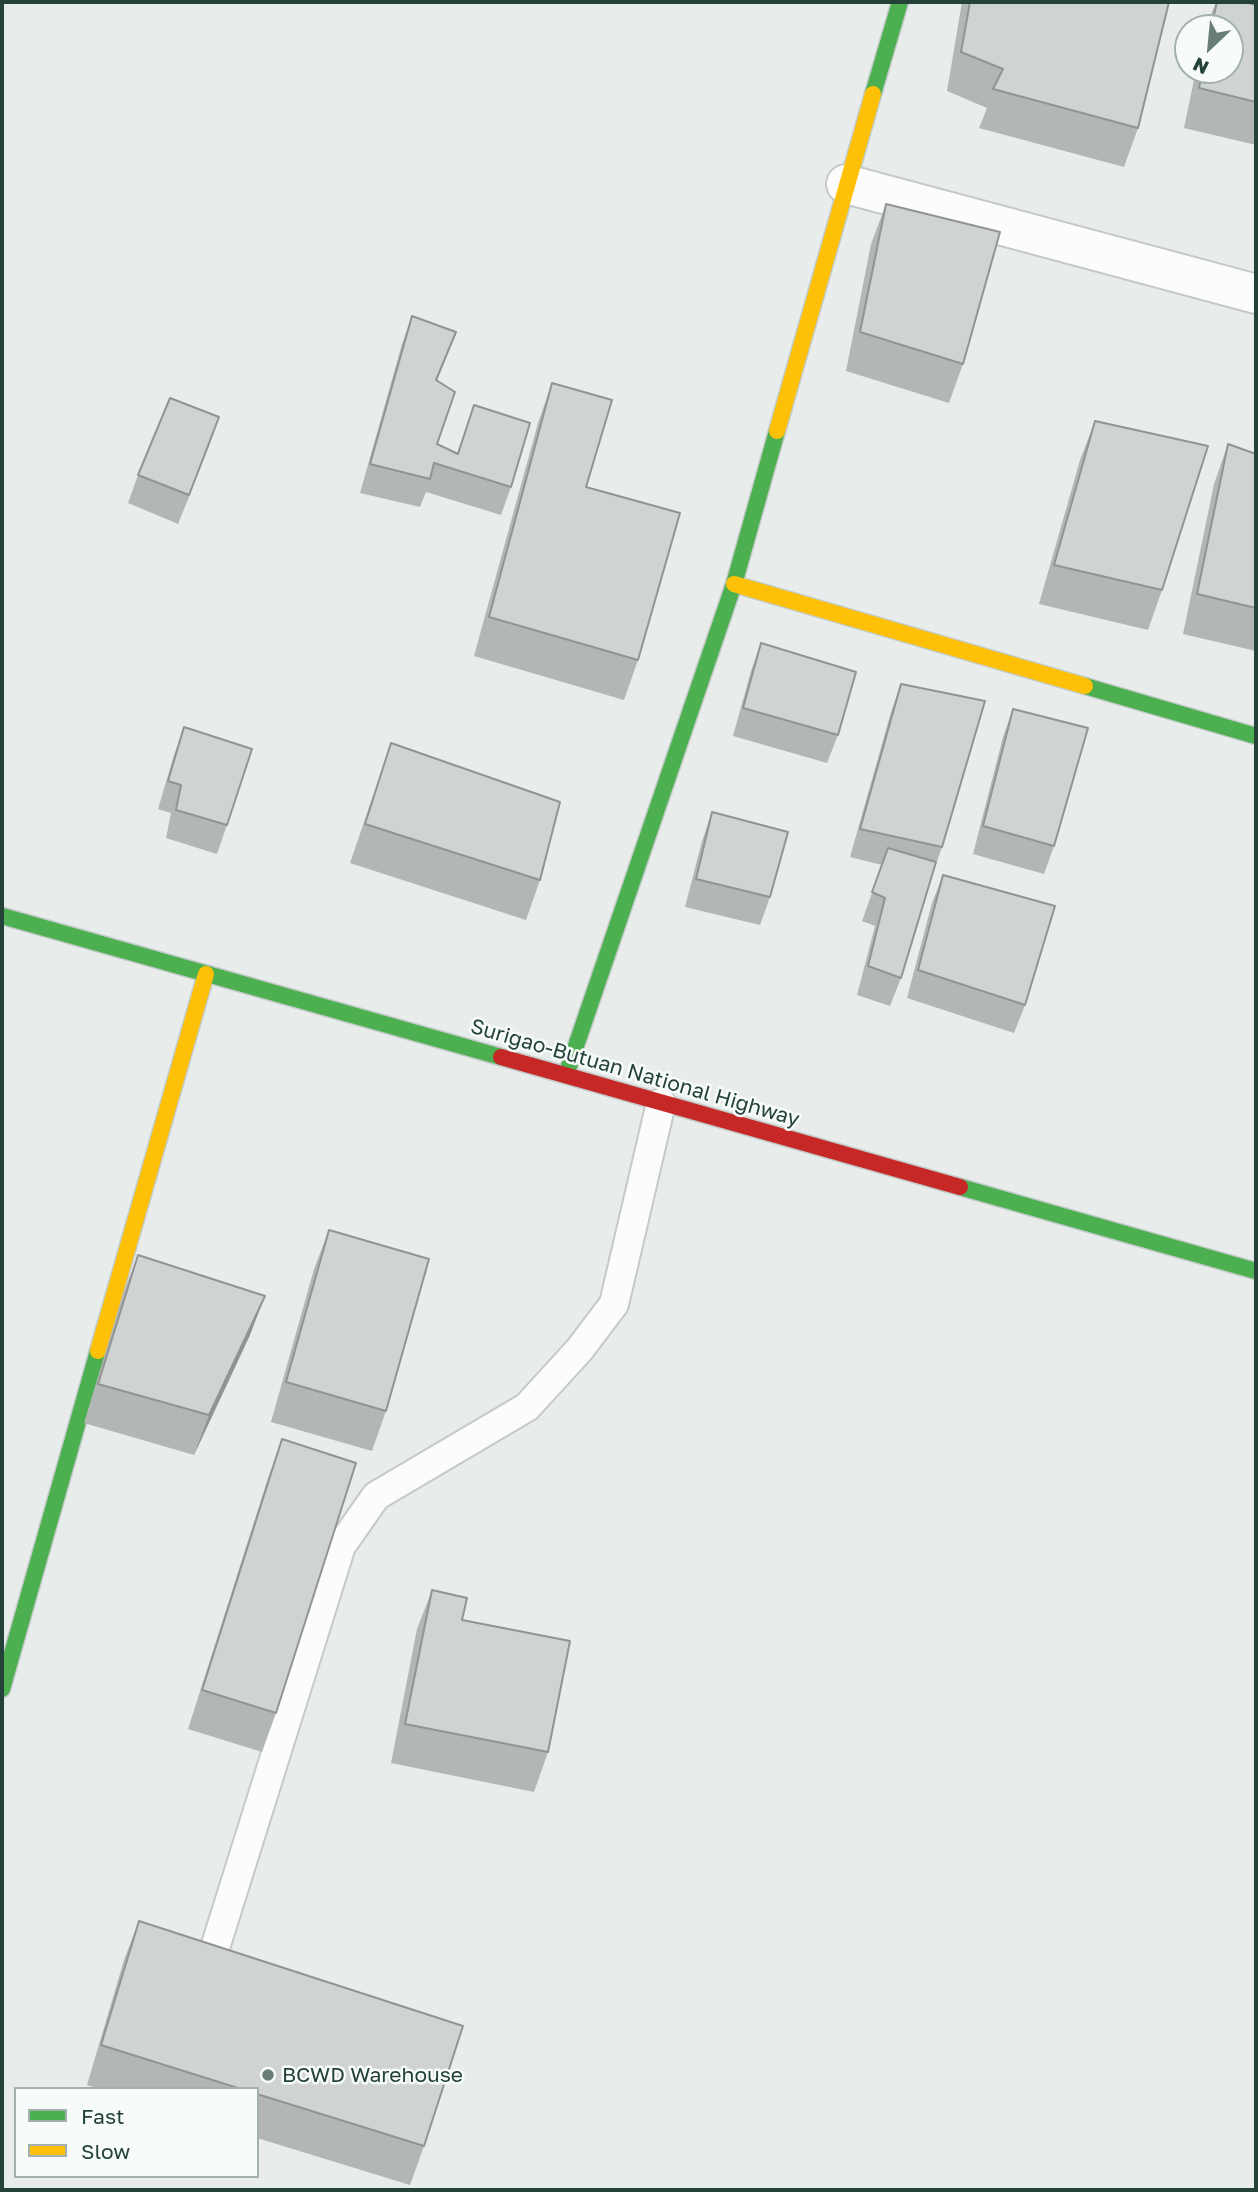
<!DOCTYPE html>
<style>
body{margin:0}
#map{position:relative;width:1258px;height:2192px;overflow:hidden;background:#e8edeb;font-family:"Golos Text",sans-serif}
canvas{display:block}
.frame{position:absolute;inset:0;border:4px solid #24423a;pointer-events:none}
.legend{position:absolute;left:14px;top:2087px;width:245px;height:91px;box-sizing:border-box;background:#f7fbf9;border:2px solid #a3b1ad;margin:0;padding:9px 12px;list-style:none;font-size:21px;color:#24423a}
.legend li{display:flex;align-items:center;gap:14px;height:35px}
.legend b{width:35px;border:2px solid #a3b1ad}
.north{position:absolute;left:1174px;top:14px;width:70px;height:70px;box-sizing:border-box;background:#f7fbf9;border:2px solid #a3b1ad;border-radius:50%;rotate:206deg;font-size:19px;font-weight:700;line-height:28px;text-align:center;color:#24423a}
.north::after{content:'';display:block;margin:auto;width:24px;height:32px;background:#697e78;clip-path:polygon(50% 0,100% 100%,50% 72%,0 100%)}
</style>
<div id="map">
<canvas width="1258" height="2192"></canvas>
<div class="frame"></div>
<ul class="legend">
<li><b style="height:9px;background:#4caf50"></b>Fast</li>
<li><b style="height:9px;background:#ffc107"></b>Slow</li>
</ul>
<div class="north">N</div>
</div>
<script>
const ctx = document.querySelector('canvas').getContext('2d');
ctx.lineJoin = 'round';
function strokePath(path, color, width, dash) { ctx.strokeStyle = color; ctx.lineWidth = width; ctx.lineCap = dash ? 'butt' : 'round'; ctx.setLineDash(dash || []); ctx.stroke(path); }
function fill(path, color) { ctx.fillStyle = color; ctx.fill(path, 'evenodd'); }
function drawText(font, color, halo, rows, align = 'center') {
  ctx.font = font + ' "Golos Text",sans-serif'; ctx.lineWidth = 5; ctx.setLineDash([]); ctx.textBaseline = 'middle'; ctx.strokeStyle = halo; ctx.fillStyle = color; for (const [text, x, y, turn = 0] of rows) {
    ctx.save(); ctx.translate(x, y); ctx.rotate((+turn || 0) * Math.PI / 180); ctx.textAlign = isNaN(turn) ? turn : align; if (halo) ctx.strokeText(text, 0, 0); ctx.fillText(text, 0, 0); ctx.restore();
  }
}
const lane = new Path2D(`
 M209,1967L341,1546L376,1496L527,1407L580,1349L614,1304L661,1103`);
const street = new Path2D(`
 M846,184L1256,294`);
const fast = new Path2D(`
 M873,94L900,2
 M1085,686L1256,736
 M2,916L501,1057
 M566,1075L734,584L777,431
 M960,1187L1256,1271
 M2,1689L98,1351`);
const slow = new Path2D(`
 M777,431L873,94
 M734,584L1085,686
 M98,1351L206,974`);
const jam = new Path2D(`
 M501,1057L960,1187`);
const wall = new Path2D(`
 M962,2H1169L1138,128L1124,167L979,128L987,108L947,91Z
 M1216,2H1256V145L1184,128L1196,70H1230V28H1206Z
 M886,204L963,364L949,403L846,371L871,244Z
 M412,316L445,360L437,381V444L457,453L474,405L511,487L501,515L426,492L420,507L360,493L402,344Z
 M552,383L586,487L638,660L624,700L474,656L538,423Z
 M219,417L178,524L128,503L138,475Z
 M1095,421L1162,590L1148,630L1039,604L1080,460Z
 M1228,444L1256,454V651L1183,634L1214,484Z
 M761,643L838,735L827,763L733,736L751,671Z
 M901,684L942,847L932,876L901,978L890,1006L857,995L875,926L862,921L882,865L850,857L891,712Z
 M1013,709L1054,846L1044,874L973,854L1003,737Z
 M184,727L227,825L217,854L166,838L171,813L158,809L174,755Z
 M391,743L540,880L526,920L350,863Z
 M712,812L770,897L760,925L685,907L702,841Z
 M943,875L1025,1005L1014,1033L907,998L932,903Z
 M329,1230L386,1411L372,1451L271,1422L314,1269Z
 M138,1255L250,1335L194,1455L84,1423L123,1294Z
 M282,1439L276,1713L262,1752L188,1729L268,1478Z
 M432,1590L462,1620L548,1752L534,1792L391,1763L417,1629Z
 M139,1921L424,2146L410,2185L257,2138V2089H99L87,2085L124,1960Z`);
const shadedWall = new Path2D(`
 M219,417L209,446L178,524L189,495Z
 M265,1296L250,1335L194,1455L209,1415Z`);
const building = new Path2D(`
 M970,2H1169L1138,128L993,89L1003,69L961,52Z
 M1217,2H1245L1256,5V102L1199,88L1203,70H1230V28H1211Z
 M886,204L1000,232L963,364L860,332Z
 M412,316L456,332L436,380L455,392L437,444L458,454L474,405L530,423L511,487L434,463L430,479L370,464Z
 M552,383L612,400L586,487L680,513L638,660L489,617Z
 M170,398L219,417L189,495L138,475Z
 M1095,421L1208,446L1162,590L1054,565Z
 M1228,444L1256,454V608L1197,594Z
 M761,643L856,672L838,735L743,708Z
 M901,684L985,701L942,847L860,829Z
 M1013,709L1088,728L1054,846L983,826Z
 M184,727L252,749L227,825L176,810L181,785L168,781Z
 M391,743L560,802L540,880L365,824Z
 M712,812L788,832L770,897L696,879Z
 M888,848L936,862L901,978L868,966L885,898L872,892Z
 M943,875L1055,906L1025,1005L918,970Z
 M329,1230L429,1259L386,1411L286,1382Z
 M138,1255L265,1296L209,1415L98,1384Z
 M282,1439L356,1463L276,1713L202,1690Z
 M432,1590L467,1598L462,1620L570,1641L548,1752L405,1724Z
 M139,1921L463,2026L424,2146L257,2094V2089H241L101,2045Z`);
const markers = [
 [268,2075,7,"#697e78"]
];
const streetNames = [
 ["Surigao-Butuan National Highway",635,1073,16]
];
const poiNames = [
 ["BCWD Warehouse",282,2075]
];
strokePath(lane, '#c5cac8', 32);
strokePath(street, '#c5cac8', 42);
strokePath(fast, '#c3cbc8', 19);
strokePath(slow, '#c3cbc8', 19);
strokePath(jam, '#c3cbc8', 19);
strokePath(lane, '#fcfcfc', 28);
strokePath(street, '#fcfcfc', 38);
strokePath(fast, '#4caf50', 16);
strokePath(slow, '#ffc107', 16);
strokePath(jam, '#c62828', 16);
fill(wall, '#b2b6b5');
fill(shadedWall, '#919493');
fill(building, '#cfd4d2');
strokePath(building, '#919493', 2);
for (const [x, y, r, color] of markers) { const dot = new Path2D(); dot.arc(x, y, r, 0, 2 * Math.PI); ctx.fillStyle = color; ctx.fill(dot); strokePath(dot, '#f7fbf9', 2.5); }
drawText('21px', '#24423a', '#f7fbf9', streetNames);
drawText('21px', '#24423a', '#f7fbf9', poiNames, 'left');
</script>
